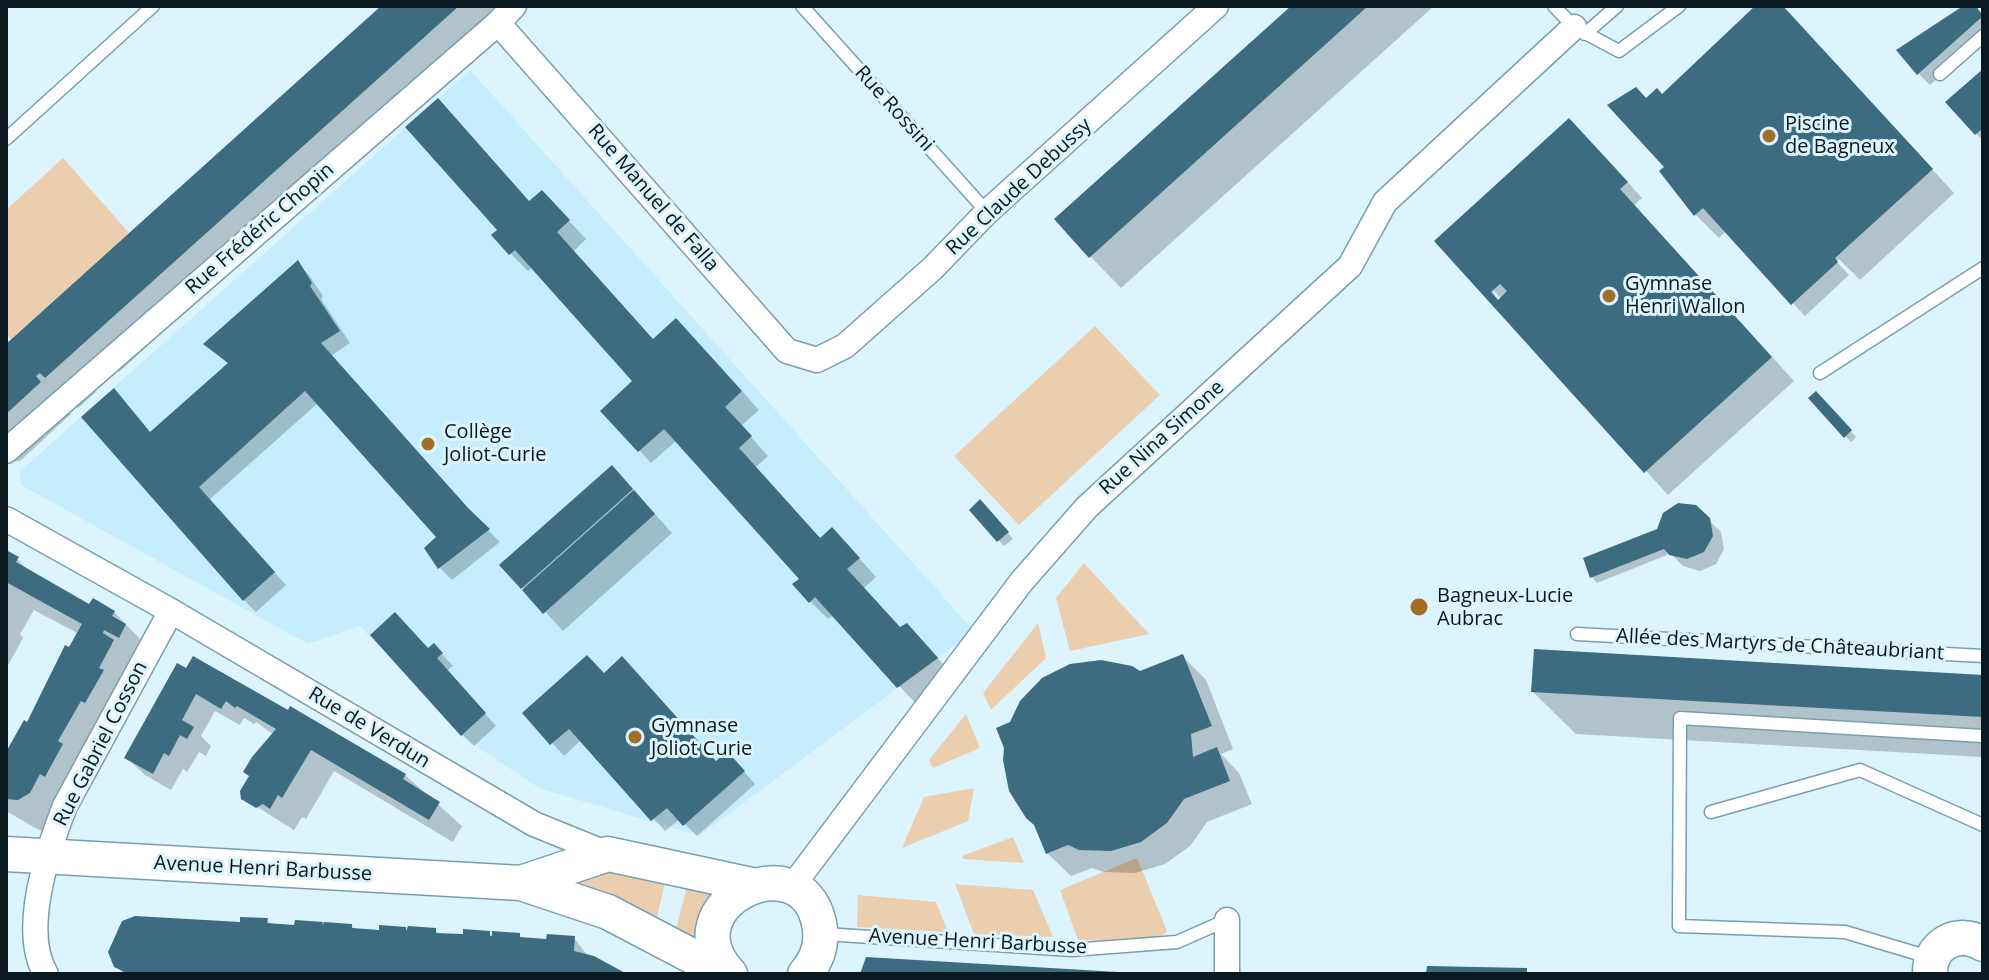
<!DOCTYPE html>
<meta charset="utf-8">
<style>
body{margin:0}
#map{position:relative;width:1989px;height:980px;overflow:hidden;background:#dcf4fe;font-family:"Open Sans",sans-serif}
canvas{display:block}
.frame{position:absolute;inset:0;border:8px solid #0a191f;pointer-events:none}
</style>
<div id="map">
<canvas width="1989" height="980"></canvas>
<div class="frame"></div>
</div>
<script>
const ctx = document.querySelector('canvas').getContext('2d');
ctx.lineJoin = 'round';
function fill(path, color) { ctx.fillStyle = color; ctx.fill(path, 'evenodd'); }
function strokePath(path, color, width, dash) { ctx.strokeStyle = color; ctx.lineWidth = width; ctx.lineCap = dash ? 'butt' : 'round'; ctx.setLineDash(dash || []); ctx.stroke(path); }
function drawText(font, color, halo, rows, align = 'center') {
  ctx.font = font + ' "Open Sans",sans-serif'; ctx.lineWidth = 6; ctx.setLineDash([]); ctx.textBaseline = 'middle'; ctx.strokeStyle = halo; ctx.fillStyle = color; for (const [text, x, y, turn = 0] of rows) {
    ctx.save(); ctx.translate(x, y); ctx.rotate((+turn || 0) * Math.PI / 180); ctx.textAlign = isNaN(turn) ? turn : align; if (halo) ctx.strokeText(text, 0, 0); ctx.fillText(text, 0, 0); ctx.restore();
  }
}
const built = new Path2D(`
 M470,70L974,631L699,836L539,788L461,736L360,626L308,644L21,485L19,472Z`);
const green = new Path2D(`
 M63,158L129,233L11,339L6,334V210Z
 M1095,326L1160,395L1019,525L954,456Z
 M1084,563L1149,634L1070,651L1056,598Z
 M1038,623L1046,658L991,710L983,693Z
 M966,714L980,748L933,768L929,760Z
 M974,788L968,821L902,848L924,797Z
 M1013,837L1024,863L963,859L962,856Z
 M1137,858L1167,931L1155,941L1078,940L1060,890Z
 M619,870L666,879L656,921L554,880Z
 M955,884L1033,890L1053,937L974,934Z
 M687,887L714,890L702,945L675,933Z
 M858,895L936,902L948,932L857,927Z`);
const shadow = new Path2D(`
 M385,6H519L211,282L215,285L178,318L175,315L152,335L155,339L119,372L116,368L93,388L96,392L78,408L73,403L66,409L71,414L20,461L6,462V346Z
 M1294,6H1434L1121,288L1090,256Z
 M1758,6H1781L1954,193L1860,280L1839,259L1836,261L1849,275L1805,316L1726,231L1719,238L1696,215L1662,172L1668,168L1647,100L1662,96Z
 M1966,6H1974L1983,15V38L1930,85L1918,73Z
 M1983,71V141L1948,102Z
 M1593,144L1642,198L1634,205L1794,381L1668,495L1437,241ZM1493,290L1502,299L1499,301L1492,291Z
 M530,202L560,211L586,239L574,251L654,341L694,338L759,410L741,426L768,456L756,467L821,539L849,547L876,577L864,588L901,629L925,643L954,677L917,705L834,615L828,619L811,602L795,584L801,579L677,440L651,463L603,411L634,381L533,267L528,271L510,253Z
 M298,263L309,275L323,296L321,299L350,343L331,356L476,518L500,542L452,580L440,568L427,548L439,537L318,403L209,500L286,585L256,612L244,600L151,434L229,364L206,344Z
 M1816,393L1856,437L1851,442L1811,398Z
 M629,485L672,533L563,631L502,565Z
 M986,507L1013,539L1004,546L972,510Z
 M1695,507L1721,532L1724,549L1716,564L1700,571L1683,566L1665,548L1667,555L1597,583L1592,577L1656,531Z
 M6,553L17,559L32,574L90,606L114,612L145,644L151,668L130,658L145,673L50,831L39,830L6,811V757L28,725L79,634L34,610L20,634L23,638L6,669Z
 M434,645L453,666L447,671L496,726L474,746L462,734L428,650Z
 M1183,657L1206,680L1233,749L1221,754L1239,773L1252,804L1207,822L1190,846L1165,864L1135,873L1104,872L1092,868L1071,876L1047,853L1140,673Z
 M178,666L405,775L462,826L453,842L334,771L306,819L302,817L294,830L243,798L274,735L256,722L254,724L244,718L240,725L215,711L201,736L211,746L206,756L199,752L187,772L183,769L171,790L145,775L127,758Z
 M1983,677V757L1576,734L1533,692Z
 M525,713L717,764L739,766L755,784L697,836L680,819L665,831L581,740L564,756Z
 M267,920L272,925L296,927L322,924L326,928L351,926L356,930L381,932L405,929L410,933L435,930L440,935L489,933L495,939L519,935L524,940L548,941L574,938L588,956L623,974H124L115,965L245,924Z`);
const building = new Path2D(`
 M381,6H459L45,378L40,373L36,376L41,382L6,414V344Z
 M1291,6H1368L1089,258L1054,219Z
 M1755,6H1783L1933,169L1835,258L1838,262L1791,305L1703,208L1694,216L1659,171L1664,167L1607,105L1636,87L1646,98L1657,88L1662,94Z
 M1963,6H1976L1983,16L1917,75L1896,50Z
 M1983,69V128L1975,135L1945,102Z
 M438,98L529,201L542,190L570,220L557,232L653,339L676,318L742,391L725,407L752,436L739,448L820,538L832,527L860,558L847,569L900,627L907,623L938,658L897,688L815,597L809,603L792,584L799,579L664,429L638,452L600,411L632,381L515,250L509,255L491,235L497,230L405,127Z
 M1569,118L1628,182L1620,189L1772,357L1644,473L1434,241ZM1500,284L1507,291L1498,300L1491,292Z
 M298,260L312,283L310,286L340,331L321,343L469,509L490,529L438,569L424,548L436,537L305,391L199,487L275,572L243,601L81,417L114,388L150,432L228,363L203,344Z
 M1816,391L1852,430L1844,438L1808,398Z
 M612,465L633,489L521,589L499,565Z
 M634,490L655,514L543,614L522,590Z
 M980,499L1009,532L997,542L969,510Z
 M1678,503L1696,505L1710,518L1713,536L1704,552L1687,559L1669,555L1664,549L1590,578L1583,558L1657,529L1663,513Z
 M6,550L19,557L16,562L89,604L93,598L115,611L112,616L126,624L119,638L104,630L103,633L114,640L99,668L104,670L85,703L81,701L58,741L63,744L45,777L40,774L30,793L18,800L6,799V752L24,720L27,722L65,645L69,647L82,624L6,582Z
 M395,612L428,648L434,643L443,653L437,658L486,713L461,736L370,635Z
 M1534,649L1983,675V717L1531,692Z
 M1183,654L1212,726L1191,734L1193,757L1217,747L1230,781L1184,799L1167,823L1141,842L1111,851L1079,850L1068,845L1046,854L1034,825L1026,818L1009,791L1003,760L1004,748L996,728L1010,722L1020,701L1042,678L1070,664L1101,660L1132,666L1140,671Z
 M587,655L604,673L622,656L716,761L727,751L745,771L683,826L667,808L651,821L569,729L550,745L522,713Z
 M193,656L288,710L290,706L406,774L403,779L440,802L429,820L311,750L282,798L278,795L270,809L263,804L256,808L241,799L240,791L249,776L243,772L252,757L276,729L237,706L235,708L226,701L221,709L196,694L182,720L194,727L187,739L180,735L169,756L164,753L153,774L124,758L177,663L186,668Z
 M135,916L240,922V917L268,918L267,923L294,925L295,920L323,922L322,926L324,922L352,924V928L379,930V925L406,927V931L408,926L436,928V933L463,934V929L490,931V936H492V931L520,933V937L546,939L547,934L575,936L574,951L594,956L627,974H129L114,967L108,952L122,921Z
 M866,957L1118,972V974H860Z
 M1427,966L1527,968V974H1426Z`);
const lane = new Path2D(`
 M802,6L987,212
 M1554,6L1574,27L1619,51L1679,6
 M1585,34L1617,6
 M1940,74L1983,36
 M6,139L153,6
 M1820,373L1983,268
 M1577,634L1983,656
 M1711,812L1860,770L1983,825
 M824,934L1072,950L1177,942L1227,920
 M1932,958L1845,932L1679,926L1680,718L1983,736`);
const street = new Path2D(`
 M498,23L787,351L817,360L845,346L933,268L987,212L1216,6
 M6,451L498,23L514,6
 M6,519L171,611L534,824L608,854
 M791,888L1022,581L1087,507L1350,266L1385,202L1574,27
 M1227,920V974
 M46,974C20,932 48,849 65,806L171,611`);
const secondary = new Path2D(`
 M6,854L521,883L608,912L726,974
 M521,883L608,854L752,885
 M730,974C665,906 801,838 819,923C823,943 818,959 805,974
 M1930,974C1929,944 1958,929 1983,944`);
const markers = [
 [1769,136,8,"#a06d23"],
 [1609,296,8,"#a06d23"],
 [428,444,8,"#a06d23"],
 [1419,607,10,"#a06d23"],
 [635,737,8,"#a06d23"]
];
const streetNames = [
 ["Rue Rossini",894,109,48],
 ["Rue Claude Debussy",1019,187,-43],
 ["Rue Manuel de Falla",653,198,49],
 ["Rue Frédéric Chopin",260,229,-41],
 ["Rue Nina Simone",1162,438,-42],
 ["Allée des Martyrs de Châteaubriant",1780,645,3],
 ["Rue de Verdun",369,728,31],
 ["Rue Gabriel Cosson",101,744,-63],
 ["Avenue Henri Barbusse",263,869,3],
 ["Avenue Henri Barbusse",978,942,3]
];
const poiNames = [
 ["Piscine",1785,124],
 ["de Bagneux",1785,147],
 ["Gymnase",1625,284],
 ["Henri Wallon",1625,307],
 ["Collège",444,432],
 ["Joliot-Curie",444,455],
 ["Bagneux-Lucie",1437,596],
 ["Aubrac",1437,619],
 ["Gymnase",651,726],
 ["Joliot Curie",651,749]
];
fill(built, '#c6edfe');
fill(green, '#ebcead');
fill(shadow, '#0003');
fill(building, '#3d6c80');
strokePath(lane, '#799faf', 15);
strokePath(street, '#799faf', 27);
strokePath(secondary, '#799faf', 37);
strokePath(lane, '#fff', 12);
strokePath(street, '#fff', 24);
strokePath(secondary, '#fff', 34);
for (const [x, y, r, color] of markers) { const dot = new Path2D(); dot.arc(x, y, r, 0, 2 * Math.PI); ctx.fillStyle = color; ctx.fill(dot); strokePath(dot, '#dcf4fe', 3); }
drawText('20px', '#0a191f', '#dcf4fe', streetNames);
drawText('20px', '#0a191f', '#dcf4fe', poiNames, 'left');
</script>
